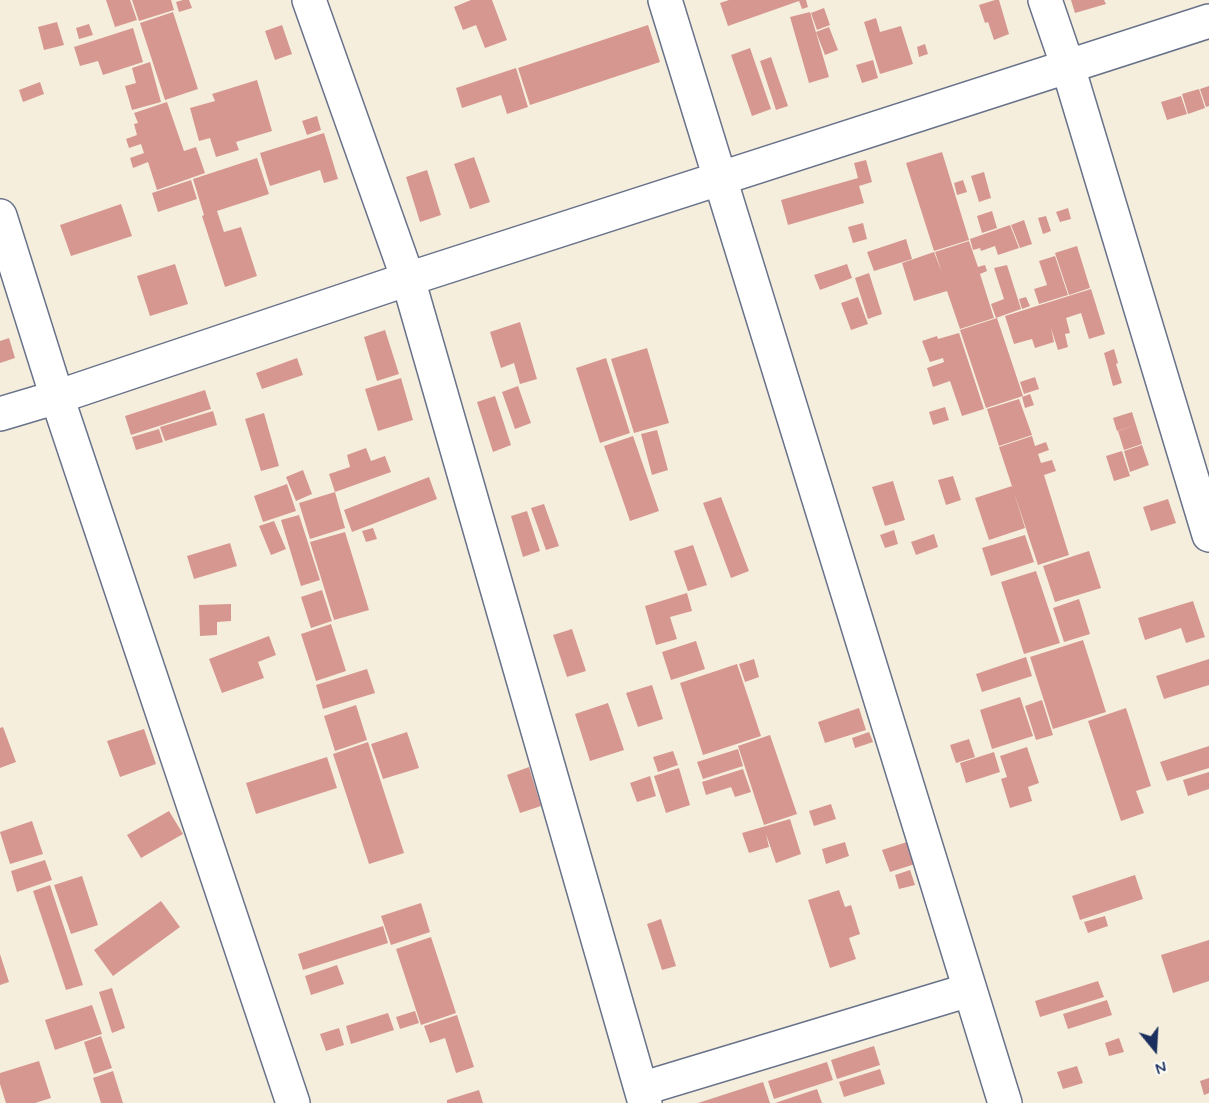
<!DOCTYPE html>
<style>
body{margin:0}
#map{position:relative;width:1209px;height:1103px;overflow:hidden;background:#f6eedc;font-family:Mynerve,sans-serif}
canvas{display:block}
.north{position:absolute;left:1125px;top:1019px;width:60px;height:60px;-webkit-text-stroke:4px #fdfcf7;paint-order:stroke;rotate:162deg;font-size:16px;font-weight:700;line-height:24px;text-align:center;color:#1b2f5e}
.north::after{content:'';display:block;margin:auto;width:21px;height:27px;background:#1b2f5e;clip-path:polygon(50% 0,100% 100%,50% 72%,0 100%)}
</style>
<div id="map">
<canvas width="1209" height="1103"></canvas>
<div class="north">N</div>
</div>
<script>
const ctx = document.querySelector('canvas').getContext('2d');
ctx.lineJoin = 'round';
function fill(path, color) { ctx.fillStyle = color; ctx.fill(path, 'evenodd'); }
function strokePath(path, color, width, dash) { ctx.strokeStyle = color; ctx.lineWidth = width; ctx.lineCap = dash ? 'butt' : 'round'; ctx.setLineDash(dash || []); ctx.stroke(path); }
const building = new Path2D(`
 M106,0H130L137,20L115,27Z
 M132,0H171L174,10L139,21Z
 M183,0H189L192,8L179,12L176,2Z
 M471,0H492L507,40L485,48L476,25L463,30L454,7Z
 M729,0H806L808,7L802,9L799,1L728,26L720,3Z
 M995,0H999L1009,34L994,40L988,22L985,23L979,5Z
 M1071,0H1104L1106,4L1075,13Z
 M824,8L830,25L817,30L811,13Z
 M173,12L198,89L165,100L140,23Z
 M810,12L829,77L809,83L790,17Z
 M876,18L880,32L901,26L913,64L880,74L864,22Z
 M57,22L64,45L44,50L38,27Z
 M89,24L93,35L79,39L76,28Z
 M282,25L292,54L275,60L265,31Z
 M648,25L660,62L530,105L518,68Z
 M829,27L838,50L825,55L816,32Z
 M133,28L143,62L103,75L98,61L80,66L74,47Z
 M925,44L928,54L919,57L917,47Z
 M750,48L771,109L752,116L731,55Z
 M771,57L788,106L776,110L760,61Z
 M873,60L878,78L862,83L856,65Z
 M150,62L161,102L132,110L125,86L136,83L132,68Z
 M516,68L528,107L507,114L501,95L462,108L456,88Z
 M257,80L272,131L236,142L239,150L216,157L210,138L199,141L190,108L215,101L212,94Z
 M40,82L44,94L23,102L19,90Z
 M1209,86V106L1206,107L1200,89Z
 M1199,89L1205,108L1188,114L1182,94Z
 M1181,96L1187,114L1167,120L1161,102Z
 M167,102L184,151L196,147L205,173L157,190L148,162L133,168L130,158L144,153L141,144L129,148L126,139L137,135L134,124L138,123L134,113Z
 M317,116L321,130L307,135L302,121Z
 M324,133L338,179L324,183L320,170L270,186L260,153Z
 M942,152L969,240L934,251L906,163Z
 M474,157L490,202L470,209L454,164Z
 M257,158L269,194L217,211L224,232L241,227L257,276L225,287L202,216L204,215L193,179Z
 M866,160L872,182L859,186L864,203L788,225L781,200L858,178L854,163Z
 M427,170L441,215L420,222L406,177Z
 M984,172L991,198L979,202L971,176Z
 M191,180L197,199L158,212L152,193Z
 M963,180L967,192L957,195L954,183Z
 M121,204L132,236L71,256L60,225Z
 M1068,208L1071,219L1060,222L1056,212Z
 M992,211L997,228L982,233L977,216Z
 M1046,216L1051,231L1043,234L1038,218Z
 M1024,220L1032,244L1020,248L1011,225Z
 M863,223L867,239L853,243L848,227Z
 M1010,225L1019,248L998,255L995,246L981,251L980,248L973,250L970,239Z
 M906,239L912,259L874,271L867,252Z
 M969,241L978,267L985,265L987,271L980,274L994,318L960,329L947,291L914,301L902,263L934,252L942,273L935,252Z
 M1077,246L1090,288L1069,295L1055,253Z
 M1055,256L1068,295L1039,304L1034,289L1047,285L1039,261Z
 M175,264L188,304L150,316L137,276Z
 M847,264L852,278L820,290L814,275Z
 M1007,265L1021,309L996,318L991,304L1004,299L994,268Z
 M869,273L882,314L868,319L855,278Z
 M1091,289L1105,334L1089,339L1081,313L1066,318L1070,333L1065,334L1068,347L1058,350L1051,328L1054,342L1035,348L1032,339L1014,344L1005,316Z
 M858,297L868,324L851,330L841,303Z
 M1026,297L1030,306L1022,309L1019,299Z
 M997,318L1023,396L986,408L960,330Z
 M520,322L537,379L520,384L514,363L501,368L490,332Z
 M385,330L399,374L377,381L364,337Z
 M959,333L984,409L962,416L950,381L933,387L927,368L944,362L943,358L930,362L922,341L937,336L938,339Z
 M9,338L15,358L0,363V341Z
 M647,348L669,423L634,433L611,359Z
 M1114,349L1118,363L1116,364L1122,383L1113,386L1104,353Z
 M297,358L303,375L262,389L256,373Z
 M606,358L630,433L600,443L576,368Z
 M1035,377L1039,389L1024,394L1020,382Z
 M401,378L413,420L378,431L365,389Z
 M518,386L531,423L515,429L502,392Z
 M205,390L211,409L131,435L125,416Z
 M1030,394L1034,405L1025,408L1022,397Z
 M495,396L511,445L493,452L477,402Z
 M1019,399L1032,435L999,446L987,409Z
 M945,407L949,420L933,425L929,412Z
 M213,411L217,425L165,441L160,427Z
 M1132,412L1136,425L1117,431L1113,418Z
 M264,413L279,466L261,471L245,419Z
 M1136,425L1142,444L1124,450L1118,431Z
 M159,429L163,442L136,450L132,437Z
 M657,430L668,470L652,475L641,434Z
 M633,436L659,511L630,521L604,446Z
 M1032,436L1035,446L1046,442L1049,450L1038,454L1041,463L1052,460L1056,471L1044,475L1069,555L1038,565L999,447Z
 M1142,445L1149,465L1130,472L1124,451Z
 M366,448L371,461L385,456L391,472L335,492L329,474L350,467L347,455Z
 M1122,451L1130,476L1114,481L1106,456Z
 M303,470L312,494L296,501L286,477Z
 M953,476L961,500L946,505L938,480Z
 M429,477L437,499L352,532L344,510Z
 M893,481L905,520L885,526L872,487Z
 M287,484L296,511L263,522L254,496Z
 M1012,486L1025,528L989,540L975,498Z
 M335,492L345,528L310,539L299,503Z
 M721,497L749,571L731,578L703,503Z
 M1168,499L1176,523L1151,531L1143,507Z
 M544,504L559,546L546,550L531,508Z
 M527,511L540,551L523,557L511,516Z
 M299,515L320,580L301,586L281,520Z
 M274,521L286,549L271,555L259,526Z
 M373,528L377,539L366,542L362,531Z
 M894,530L898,544L885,548L880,535Z
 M345,532L369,610L334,620L310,542Z
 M934,534L938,547L916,555L911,542Z
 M1025,535L1034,562L991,576L982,548Z
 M230,543L237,566L194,579L187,556Z
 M693,545L707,585L688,591L674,551Z
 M1089,551L1101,588L1055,602L1043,566Z
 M1036,571L1060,643L1024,654L1001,582Z
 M322,590L332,621L311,628L301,597Z
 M687,593L692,611L670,617L677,639L656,645L645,606Z
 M1079,599L1090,634L1064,642L1053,608Z
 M1193,601L1205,637L1186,643L1181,628L1145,640L1138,618Z
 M231,604V621L217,622V635L200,636L199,605Z
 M331,624L346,671L316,681L301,634Z
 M572,629L586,671L567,677L553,635Z
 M269,636L276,655L258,662L264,678L222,693L209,659Z
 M1083,640L1106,712L1053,729L1030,657Z
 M696,641L705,669L671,680L662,652Z
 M1026,657L1032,676L982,692L976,674Z
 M754,659L759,677L745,682L739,664Z
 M1209,659V685L1164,699L1156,676Z
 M737,664L761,736L703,755L680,683Z
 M367,669L375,693L323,709L316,685Z
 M652,685L663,719L638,727L626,693Z
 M1020,697L1033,736L992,749L980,710Z
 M1042,700L1053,735L1036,740L1025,706Z
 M608,703L624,750L590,761L575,714Z
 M356,705L367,740L335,751L324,716Z
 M859,708L866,730L825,743L818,722Z
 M1126,708L1151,786L1136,791L1144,813L1121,821L1088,721Z
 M3,727L16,762L0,768V728Z
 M144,729L156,764L120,777L107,741Z
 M407,732L419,768L383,779L371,744Z
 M869,732L873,742L855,748L852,738Z
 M770,735L797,814L764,825L738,746Z
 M969,739L975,757L956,763L950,745Z
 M368,742L404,853L369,864L333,754Z
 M1209,746V768L1167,781L1160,762Z
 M1027,747L1039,783L1028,787L1032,801L1010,808L1001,779L1007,777L1000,756Z
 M738,749L743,766L703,779L697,762Z
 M673,751L678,765L658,772L653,757Z
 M994,752L1000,772L966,783L960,763Z
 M327,757L337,788L256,814L246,783Z
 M529,767L541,806L520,813L507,775Z
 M679,768L690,805L666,813L654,776Z
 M743,769L751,792L735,797L731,787L706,795L702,782Z
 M1209,772V789L1188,796L1183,780Z
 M650,776L656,796L637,802L630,783Z
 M831,804L836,819L814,826L809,811Z
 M169,811L183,834L141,858L127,835Z
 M790,819L801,854L776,863L766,834L769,847L749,853L742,833Z
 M32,821L43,854L10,864L0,832Z
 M845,842L849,856L826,864L822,849Z
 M907,842L915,864L890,872L882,850Z
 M45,860L52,880L17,892L11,871Z
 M910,870L915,885L899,889L895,875Z
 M1135,875L1143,899L1080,920L1072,896Z
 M82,876L98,925L71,934L54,885Z
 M50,885L83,985L66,990L33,891Z
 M839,890L845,907L851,905L860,934L849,938L856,959L830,968L808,900Z
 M161,901L180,927L113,976L94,950Z
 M421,903L430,932L391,945L381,916Z
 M1105,916L1108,926L1088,933L1084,922Z
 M661,919L676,966L662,970L647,924Z
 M383,926L388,943L303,970L298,954Z
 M431,937L456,1013L421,1025L396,949Z
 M1209,940V981L1173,993L1161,955Z
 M0,954L9,982L0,985Z
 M337,965L344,984L311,995L305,976Z
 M1098,981L1104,997L1040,1017L1035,1001Z
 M112,988L125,1028L112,1033L99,992Z
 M1107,1000L1112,1015L1068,1029L1063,1014Z
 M92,1005L102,1034L55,1050L45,1020Z
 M415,1011L419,1023L400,1029L396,1017Z
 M388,1013L394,1030L351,1044L346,1026Z
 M457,1015L474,1067L456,1073L445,1038L430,1043L424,1026Z
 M339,1028L344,1045L326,1051L320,1034Z
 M101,1036L112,1068L94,1074L84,1042Z
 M1119,1038L1124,1052L1109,1056L1105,1043Z
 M874,1046L880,1065L837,1079L831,1060Z
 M39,1061L51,1098L35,1103H6L0,1084V1073Z
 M827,1062L833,1080L774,1099L768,1081Z
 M1077,1066L1083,1083L1063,1089L1057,1072Z
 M880,1069L885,1084L844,1097L839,1082Z
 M113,1071L123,1103H101L93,1078Z
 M1209,1078V1093L1204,1095L1200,1081Z
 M763,1082L770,1103H698Z
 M817,1089L822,1103H775Z
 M479,1090L483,1103H447V1100Z`);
const street = new Path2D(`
 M309,0L408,279L645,1103
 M665,0L1005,1103
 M1045,0L1068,67L1209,535
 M0,216L57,397L293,1103
 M0,414L57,397L408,279L1209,21
 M641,1089L969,990`);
fill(building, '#d69791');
strokePath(street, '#68728a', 36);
strokePath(street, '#fff', 33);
</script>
